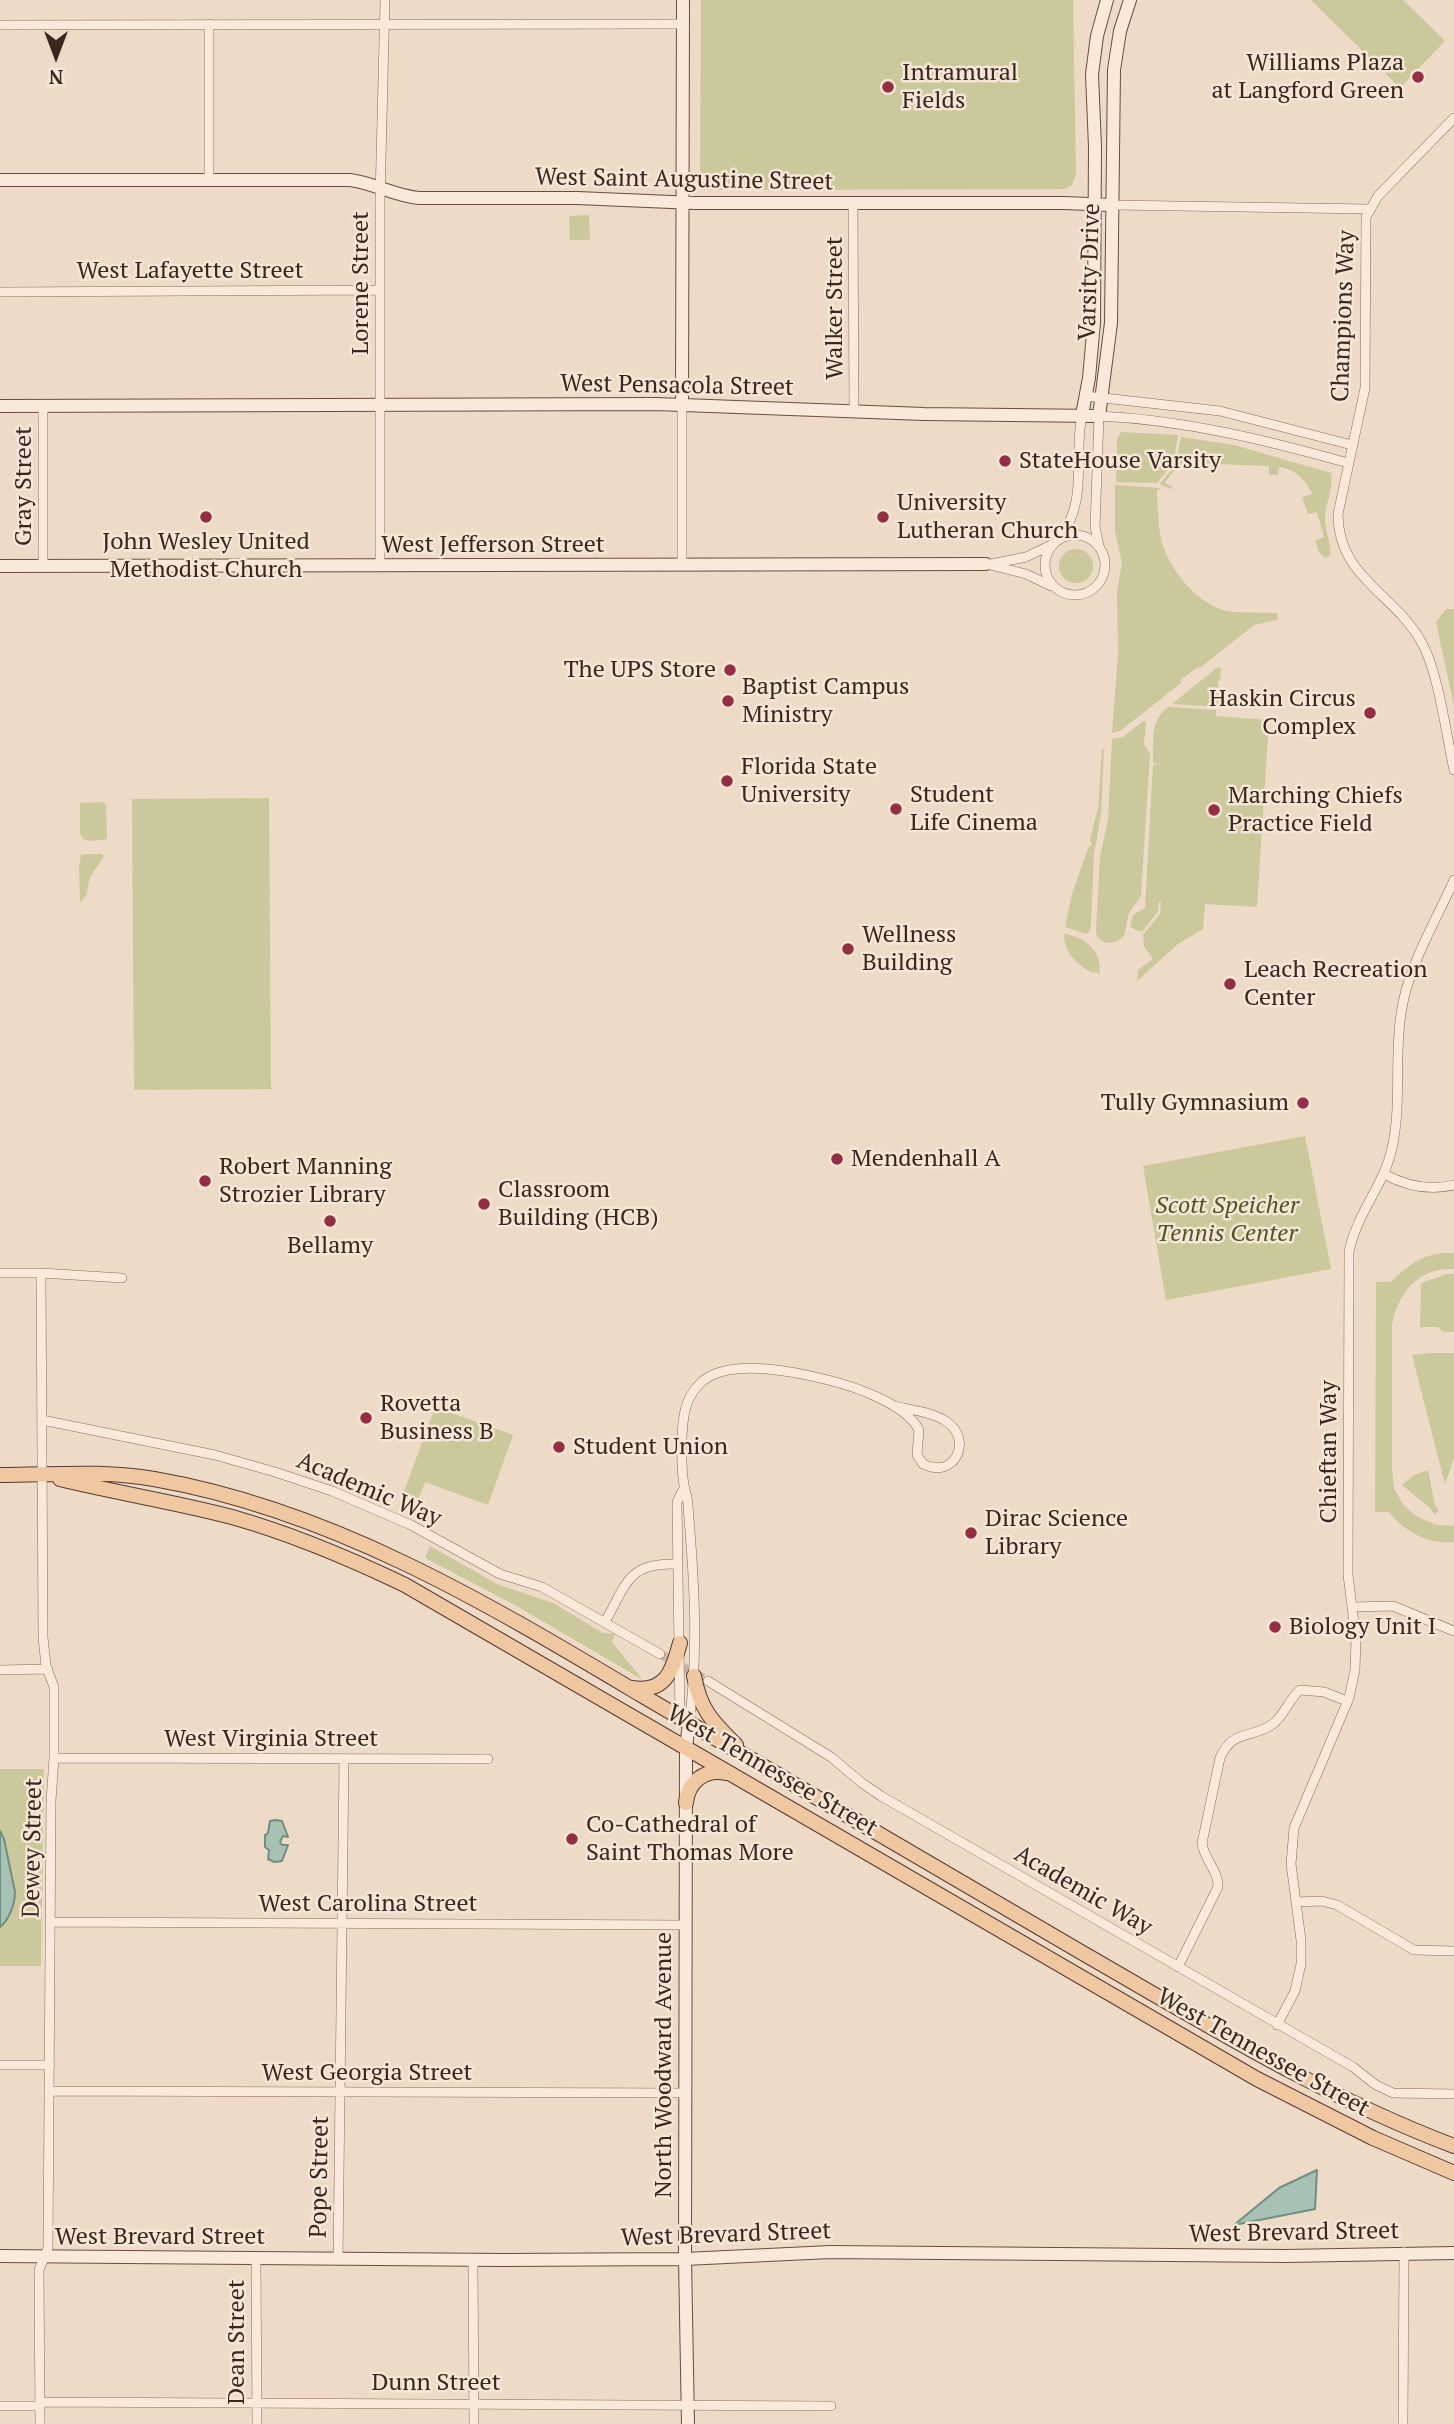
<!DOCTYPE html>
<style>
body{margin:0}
#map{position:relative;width:1454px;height:2424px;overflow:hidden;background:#eddac7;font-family:"PT Serif",serif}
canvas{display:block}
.north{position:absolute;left:21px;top:21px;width:70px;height:70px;-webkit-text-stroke:5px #f5e6d6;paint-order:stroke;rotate:180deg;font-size:19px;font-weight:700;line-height:28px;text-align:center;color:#392720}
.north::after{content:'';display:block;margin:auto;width:24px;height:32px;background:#392720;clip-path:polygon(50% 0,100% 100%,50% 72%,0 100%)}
</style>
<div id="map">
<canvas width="1454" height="2424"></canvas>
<div class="north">N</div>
</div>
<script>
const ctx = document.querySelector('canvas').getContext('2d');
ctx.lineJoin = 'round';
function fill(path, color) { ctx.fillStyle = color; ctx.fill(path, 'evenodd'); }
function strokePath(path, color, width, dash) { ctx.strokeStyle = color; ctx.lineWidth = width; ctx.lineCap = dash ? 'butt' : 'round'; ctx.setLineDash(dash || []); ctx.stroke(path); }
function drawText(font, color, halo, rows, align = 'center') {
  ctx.font = font + ' "PT Serif",serif'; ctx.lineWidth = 5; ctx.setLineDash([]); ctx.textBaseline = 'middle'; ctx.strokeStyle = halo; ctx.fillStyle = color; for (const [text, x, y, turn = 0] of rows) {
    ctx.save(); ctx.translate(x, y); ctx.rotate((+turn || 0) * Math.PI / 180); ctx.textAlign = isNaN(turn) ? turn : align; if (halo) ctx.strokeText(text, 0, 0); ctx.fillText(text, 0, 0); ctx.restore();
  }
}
const green = new Path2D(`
 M701,0H1073L1076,174L1072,185L1065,189L700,190Z
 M1311,0H1403L1445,41L1400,88Z
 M589,215L590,240H570L569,216Z
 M1121,432L1178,435L1173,463L1157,483L1116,482L1117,439Z
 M1181,437L1234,445L1331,473C1334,488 1326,501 1325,517C1324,530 1332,543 1330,555L1325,558L1319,552L1315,540L1324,537L1317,512L1308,514L1302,497L1312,494C1305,478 1296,470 1279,467L1278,475H1269V466L1193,463C1180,465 1171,472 1165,483L1173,487L1171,489L1160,484L1176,464Z
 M1115,485L1162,488L1157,490V495C1158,510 1158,527 1162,543C1171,571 1195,601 1223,610C1240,614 1261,612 1278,613L1277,620L1254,625L1200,668L1198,667L1180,680L1181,683L1120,731L1112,733L1118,656L1117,592L1122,563L1115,531Z
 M1059 566a17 17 0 1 1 34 0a17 17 0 1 1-34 0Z
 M1446,609H1454V706L1436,622Z
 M1218,667L1221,668L1220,681H1218L1219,707L1172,704Z
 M1168,707L1216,710V716L1269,720L1257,907L1205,904L1203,929L1178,944L1137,981L1138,970L1153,959L1144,946L1143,935L1160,914L1161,902L1159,901L1158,911L1143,931H1138L1130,927L1133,915L1145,908L1153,765L1158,764L1153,763C1154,742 1149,722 1168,707Z
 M1143,721L1146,722L1144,744L1150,753L1141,896L1129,913L1124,936C1116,944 1104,946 1097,936L1096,930L1100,857L1108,820L1112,739L1123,737Z
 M1102,749H1104L1101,815L1094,854L1091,924L1089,932L1086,934L1065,927L1072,894L1088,848L1092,845L1090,840L1098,808Z
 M269,798L271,1089L134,1090L132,799Z
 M103,802L106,805L107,839L91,841L83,839L80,833V803Z
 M87,854H102L104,856L90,877L86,896L80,903L79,866L81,855Z
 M1064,934C1085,936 1104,953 1099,975L1097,972L1093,973C1076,964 1065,954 1064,934Z
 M1305,1136L1331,1269L1166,1300L1143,1166Z
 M1442,1253H1454V1269C1419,1267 1398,1292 1392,1325V1469L1394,1488L1402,1503L1414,1515L1436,1525L1454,1526V1542C1429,1545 1405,1532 1389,1512H1375L1376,1282H1391C1407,1266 1420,1256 1442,1253Z
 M1447,1274H1454V1332H1443L1438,1327H1420L1421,1283Z
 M1431,1353H1454V1458L1445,1484L1412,1355Z
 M435,1407L513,1435L488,1505L425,1482L414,1511L399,1505Z
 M1428,1470L1435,1505L1439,1511L1434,1514L1430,1508L1402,1485L1414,1475Z
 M430,1546L497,1584L553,1603L603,1633L615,1634L612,1642L643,1680L515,1605L425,1558Z
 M0,1769H44L41,1966H0Z`);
const water = new Path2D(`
 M275,1820L282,1821L288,1837L283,1836L280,1842L282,1845H288L282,1861L274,1862L268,1859L269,1850L265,1847V1835L268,1833L270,1821Z
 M0,1831L4,1839L15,1892C15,1904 9,1920 0,1927Z
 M1317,2170L1315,2209L1234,2225L1279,2188Z`);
const streetTunnel = new Path2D(`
 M660,1654L708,1681`);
const street = new Path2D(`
 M0,25L682,24
 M1454,118L1378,196L1366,217L1365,388L1338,514C1338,579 1397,594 1423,645C1439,676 1446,734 1454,770
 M209,180V24
 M853,203L854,412
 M1113,205L1369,209
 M0,292L380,290
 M1086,396L1220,411L1352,445
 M682,405V565
 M1045 565a30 30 0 1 1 60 0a30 30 0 1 1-60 0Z
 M1059,538C1089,502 1073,458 1082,415
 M1099,546L1095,527L1099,416C1185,420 1266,440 1348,463
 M986,564L1026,574L1051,586
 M991,564L1026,557L1051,545
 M43,566V406
 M380,566V199L385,0
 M1384,1174C1406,1186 1429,1191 1454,1185
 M0,1273H41L122,1278
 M42,1420L215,1455L275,1472L332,1491L411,1525L500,1574L542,1587L660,1654
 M1352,1607L1393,1606L1454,1631
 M605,1622C627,1583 628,1562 678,1564
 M0,1670L48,1669
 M708,1681L831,1757L862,1783L881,1796L1353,2067L1376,2085L1393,2093L1454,2094
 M680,1718L677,1502L684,1488
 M689,1723C699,1652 694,1577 688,1506C688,1498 685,1492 684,1485C681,1467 681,1434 684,1416C686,1402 693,1389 704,1380C733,1358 796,1372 828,1380C856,1387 906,1404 919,1430L917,1455L923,1464C955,1480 973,1440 947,1422C933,1412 911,1410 894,1406
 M54,1758L488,1759
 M1296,1902L1322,1901L1337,1905L1414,1950L1454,1951
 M50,1922L685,1925
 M1178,1967L1218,1887C1219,1871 1204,1860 1202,1843L1220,1758C1232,1729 1252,1739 1273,1724C1285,1714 1289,1699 1300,1690L1324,1692L1347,1701
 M1277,2025L1295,1991L1301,1964V1940L1291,1864L1294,1828L1349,1698L1355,1670L1356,1639L1348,1575L1349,1252C1357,1212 1384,1186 1392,1148C1402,1105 1394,1058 1401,1014C1407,968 1435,923 1454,880
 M0,2065H50
 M50,2091L685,2093
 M256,2259L257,2424
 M338,2259L344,1759
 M473,2260L474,2424
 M40,2402L831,2406
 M0,2406H40
 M40,2424L39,2270L48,2248L51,1801L54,1758V1687L46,1666L43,1637L41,1273
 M1403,2424L1404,2252`);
const secondary = new Path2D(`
 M0,180H350C374,183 395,196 419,198H577L695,203H1064L1113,205
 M682,405L683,0
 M0,406L656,404L924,414L1099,416L1111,323L1114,70L1120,31L1130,0
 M1082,415L1089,378L1094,322L1095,147L1092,74L1097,36L1107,0
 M0,566L986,564
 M0,2256L503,2260L685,2259L830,2252L1285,2256L1454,2253
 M688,2424L685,2259L686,1747L689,1723`);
const primary = new Path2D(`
 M0,1475C52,1475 103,1470 154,1479C333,1510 490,1605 643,1696C790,1783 938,1869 1086,1955C1206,2024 1324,2097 1454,2146
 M60,1479C117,1493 175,1502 232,1517C292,1534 349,1558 405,1585L1257,2079L1373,2138L1454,2173
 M694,1676C700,1710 713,1722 736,1745
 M632,1688C666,1693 672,1671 680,1643
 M686,1803C688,1782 705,1768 726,1773`);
const markers = [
 [1418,77,7,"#962e43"],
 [888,87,7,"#962e43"],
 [1005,461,7,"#962e43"],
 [206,517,7,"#962e43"],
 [883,517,7,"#962e43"],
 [730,670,7,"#962e43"],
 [728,701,7,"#962e43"],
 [1370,713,7,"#962e43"],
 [727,781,7,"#962e43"],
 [896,809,7,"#962e43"],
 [1214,810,7,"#962e43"],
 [848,949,7,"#962e43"],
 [1230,984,7,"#962e43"],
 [1303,1103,7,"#962e43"],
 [837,1159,7,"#962e43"],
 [205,1181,7,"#962e43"],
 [484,1204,7,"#962e43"],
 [330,1221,7,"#962e43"],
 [366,1418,7,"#962e43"],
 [559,1447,7,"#962e43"],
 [971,1533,7,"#962e43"],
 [1275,1627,7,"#962e43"],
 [572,1839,7,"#962e43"]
];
const poiNames = [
 ["Williams Plaza",1404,63,"right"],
 ["at Langford Green",1404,91,"right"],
 ["Intramural",902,73],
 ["Fields",902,101],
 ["StateHouse Varsity",1019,461],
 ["University",897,503],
 ["Lutheran Church",897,531],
 ["John Wesley United",206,542,"center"],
 ["Methodist Church",206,570,"center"],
 ["The UPS Store",716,670,"right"],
 ["Baptist Campus",742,687],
 ["Ministry",742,715],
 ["Haskin Circus",1356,699,"right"],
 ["Complex",1356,727,"right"],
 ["Florida State",741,767],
 ["University",741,795],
 ["Student",910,795],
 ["Life Cinema",910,823],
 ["Marching Chiefs",1228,796],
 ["Practice Field",1228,824],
 ["Wellness",862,935],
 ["Building",862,963],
 ["Leach Recreation",1244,970],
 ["Center",1244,998],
 ["Tully Gymnasium",1289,1103,"right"],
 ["Mendenhall A",851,1159],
 ["Robert Manning",219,1167],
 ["Strozier Library",219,1195],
 ["Classroom",498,1190],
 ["Building (HCB)",498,1218],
 ["Bellamy",330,1246,"center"],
 ["Rovetta",380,1404],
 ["Business B",380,1432],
 ["Student Union",573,1447],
 ["Dirac Science",985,1519],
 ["Library",985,1547],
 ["Biology Unit I",1289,1627],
 ["Co-Cathedral of",586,1825],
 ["Saint Thomas More",586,1853]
];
const streetNames = [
 ["West Saint Augustine Street",684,180,1],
 ["West Lafayette Street",190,271],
 ["Varsity Drive",1090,272,-88],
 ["Lorene Street",361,283,-90],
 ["Walker Street",835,308,-90],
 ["Champions Way",1344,316,-88],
 ["West Pensacola Street",677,386,1],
 ["Gray Street",24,486,-90],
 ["West Jefferson Street",493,545],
 ["Chieftan Way",1329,1452,-90],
 ["Academic Way",369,1490,23],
 ["West Virginia Street",271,1739],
 ["West Tennessee Street",772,1771,30],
 ["Dewey Street",33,1848,-89],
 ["Academic Way",1083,1891,30],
 ["West Carolina Street",368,1904],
 ["West Tennessee Street",1263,2053,29],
 ["North Woodward Avenue",664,2065,-90],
 ["West Georgia Street",367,2073],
 ["Pope Street",320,2177,-89],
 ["West Brevard Street",1294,2233,-1],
 ["West Brevard Street",726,2235,-2],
 ["West Brevard Street",160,2237],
 ["Dean Street",237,2342,-90],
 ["Dunn Street",436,2383]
];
const parkNames = [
 ["Scott Speicher",1227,1206],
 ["Tennis Center",1227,1234]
];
fill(green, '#cbc89b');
fill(water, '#a8c1b5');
strokePath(water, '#6f9081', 2);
strokePath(streetTunnel, '#c9b6a6', 9, [9, 4.5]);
strokePath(street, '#896b5d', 10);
strokePath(secondary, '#6a4d40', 14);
strokePath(primary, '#573b31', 16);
strokePath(street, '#f8e9da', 9);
strokePath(secondary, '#f8e9da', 12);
strokePath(primary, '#efc7a0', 14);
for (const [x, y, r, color] of markers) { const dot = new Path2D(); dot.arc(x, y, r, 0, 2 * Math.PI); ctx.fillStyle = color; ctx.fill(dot); strokePath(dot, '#f5e6d6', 2.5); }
drawText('24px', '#392720', '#f5e6d6', poiNames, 'left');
drawText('24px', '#392720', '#f5e6d6', streetNames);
drawText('italic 24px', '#525527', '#f5e6d6', parkNames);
</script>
